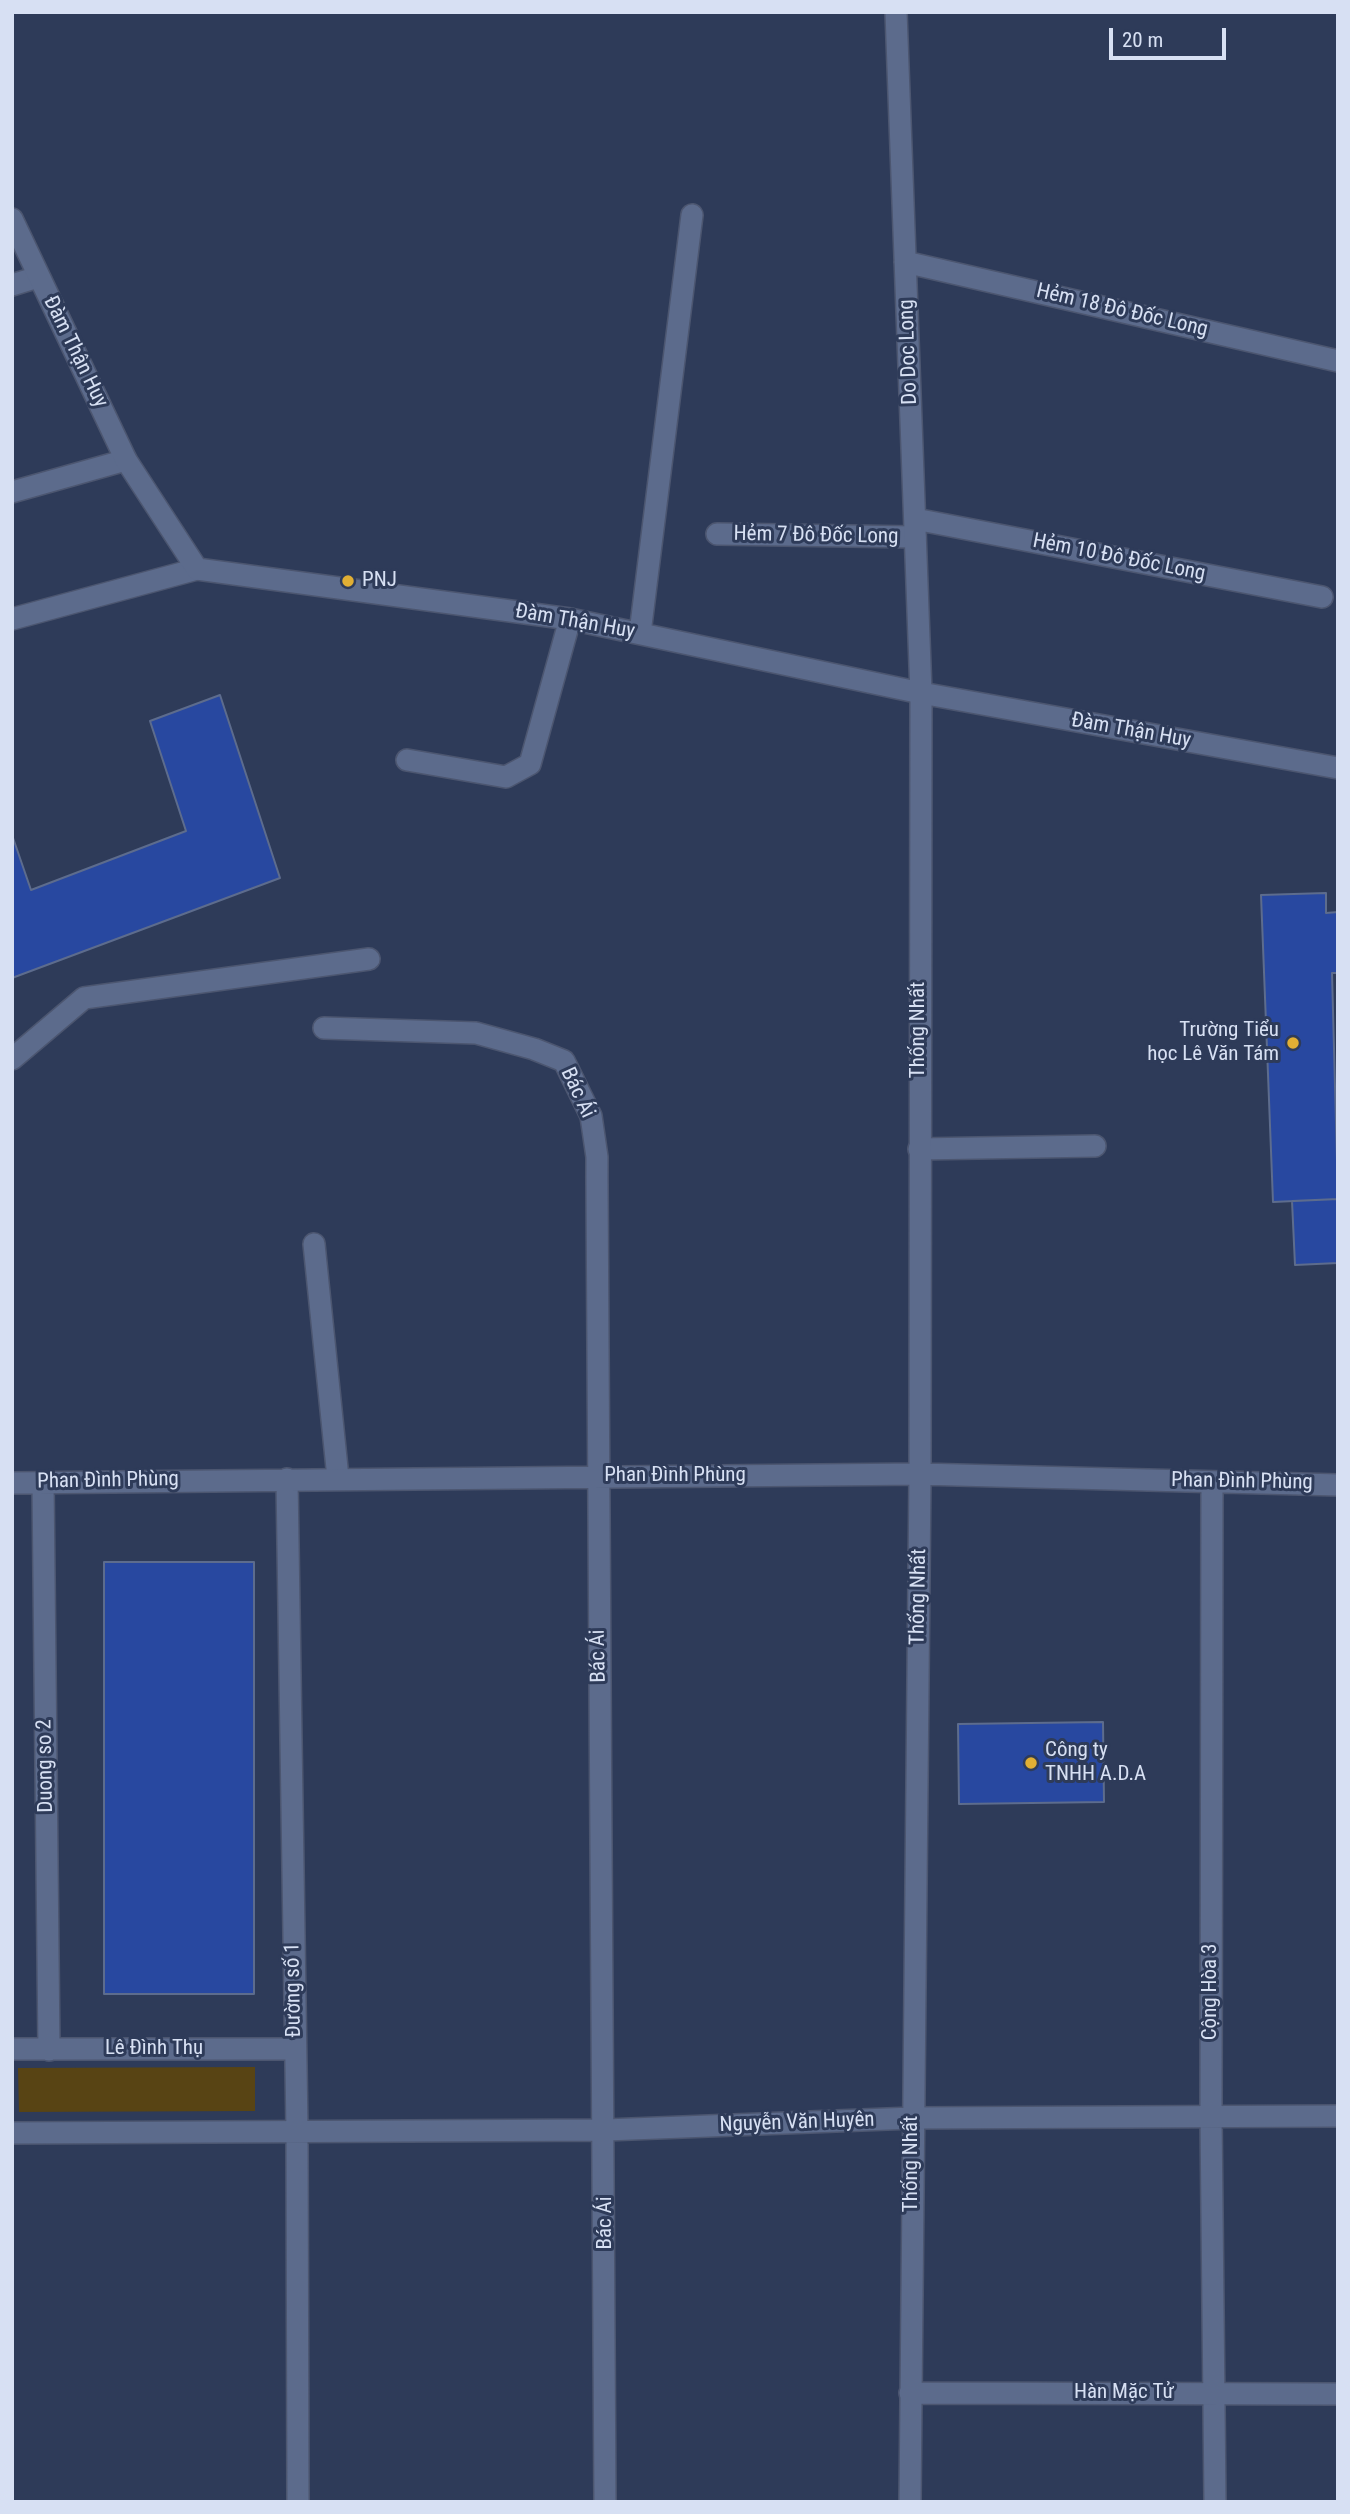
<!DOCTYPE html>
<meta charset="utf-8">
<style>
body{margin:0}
#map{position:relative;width:1350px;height:2514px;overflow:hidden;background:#2e3b59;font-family:"Roboto Condensed",sans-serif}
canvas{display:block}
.frame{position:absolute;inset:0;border:14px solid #d7e0f3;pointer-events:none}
.scale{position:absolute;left:1109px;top:28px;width:117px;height:32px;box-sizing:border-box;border:4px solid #d7e0f3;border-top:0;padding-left:9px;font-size:21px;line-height:24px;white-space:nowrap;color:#d7e0f3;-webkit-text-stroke:5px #2e3b59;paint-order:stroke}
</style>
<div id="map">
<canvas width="1350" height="2514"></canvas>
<div class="frame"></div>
<div class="scale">20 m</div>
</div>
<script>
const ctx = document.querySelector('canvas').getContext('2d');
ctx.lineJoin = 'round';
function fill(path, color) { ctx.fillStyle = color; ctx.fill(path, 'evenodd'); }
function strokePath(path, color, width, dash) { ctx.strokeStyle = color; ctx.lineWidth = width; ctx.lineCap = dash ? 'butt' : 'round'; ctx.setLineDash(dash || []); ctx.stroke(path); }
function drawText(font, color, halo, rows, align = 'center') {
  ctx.font = font + ' "Roboto Condensed",sans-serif'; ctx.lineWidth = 6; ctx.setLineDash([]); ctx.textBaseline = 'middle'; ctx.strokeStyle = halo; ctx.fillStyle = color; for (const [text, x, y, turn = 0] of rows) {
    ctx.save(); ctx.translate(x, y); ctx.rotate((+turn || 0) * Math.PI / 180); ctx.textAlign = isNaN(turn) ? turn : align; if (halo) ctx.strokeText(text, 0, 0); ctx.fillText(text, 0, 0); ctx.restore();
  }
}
const green = new Path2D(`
 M255,2067V2111L19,2112L18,2068Z`);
const building = new Path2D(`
 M220,695L280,878L12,978V835L31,890L186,831L150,721Z
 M1326,893V913L1338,912V973H1332L1338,1199L1273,1202L1261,895Z
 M1338,1199V1263L1295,1265L1292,1201Z
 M104,1562H254V1994H104Z
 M1103,1722L1104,1802L959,1804L958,1724Z`);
const lane = new Path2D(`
 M12,285L38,277
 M12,492L126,460
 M717,534L915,537
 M12,619L197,569
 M407,760L506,777L530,764L570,619
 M12,1059L84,998L369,959
 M919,1149L1095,1146
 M314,1244L338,1478`);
const street = new Path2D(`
 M896,12L921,693L920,1474L910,2502
 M12,219L126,460L197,569L570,619L921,693L1338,768
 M905,262L1338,361
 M915,519L1322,597
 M640,633L692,215
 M324,1028L476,1033L534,1049L564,1061L591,1116L597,1157C596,1605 606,2053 605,2502
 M287,1479L297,2131L298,2502
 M43,1482L49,2050
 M1212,1482L1211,2116L1215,2502
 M12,1483L920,1474L1338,1485
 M12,2049H295
 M12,2133L606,2130L913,2118L1338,2116
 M910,2393L1338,2394`);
const markers = [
 [348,581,7,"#e1af34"],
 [1293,1043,7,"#e1af34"],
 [1031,1763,7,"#e1af34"]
];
const streetNames = [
 ["Hẻm 18 Đô Đốc Long",1122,311,13],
 ["Đàm Thận Huy",75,352,64],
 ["Do Doc Long",909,352,-92],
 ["Hẻm 7 Đô Đốc Long",816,536,1],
 ["Hẻm 10 Đô Đốc Long",1119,558,11],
 ["Đàm Thận Huy",575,622,10],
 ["Đàm Thận Huy",1131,731,10],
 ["Thống Nhất",919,1030,-90],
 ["Bác Ái",577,1093,65],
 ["Phan Đình Phùng",675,1476],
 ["Phan Đình Phùng",108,1481,-1],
 ["Phan Đình Phùng",1242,1482,1],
 ["Thống Nhất",919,1597,-89],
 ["Bác Ái",599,1656,-91],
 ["Duong so 2",46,1766,-91],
 ["Đường số 1",294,1990,-91],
 ["Cộng Hòa 3",1211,1992,-90],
 ["Lê Đình Thụ",154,2049],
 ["Nguyễn Văn Huyên",797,2123,-2],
 ["Thống Nhất",912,2164,-90],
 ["Bác Ái",606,2223,-90],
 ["Hàn Mặc Tử",1124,2393]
];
const poiNames = [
 ["PNJ",362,581],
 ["Trường Tiểu",1279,1031,"right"],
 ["học Lê Văn Tám",1279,1055,"right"],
 ["Công ty",1045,1751],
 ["TNHH A.D.A",1045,1775]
];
fill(green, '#584414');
fill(building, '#2848a0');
strokePath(building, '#5d6c8d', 2);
strokePath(lane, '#4c5670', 24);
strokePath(street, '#4c5670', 24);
strokePath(lane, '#5c6b8c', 21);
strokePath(street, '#5c6b8c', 21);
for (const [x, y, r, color] of markers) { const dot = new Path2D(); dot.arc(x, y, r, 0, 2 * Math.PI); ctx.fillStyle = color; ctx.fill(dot); strokePath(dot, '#2e3b59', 2.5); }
drawText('21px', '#d7e0f3', '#2e3b59', streetNames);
drawText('21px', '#d7e0f3', '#2e3b59', poiNames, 'left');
</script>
